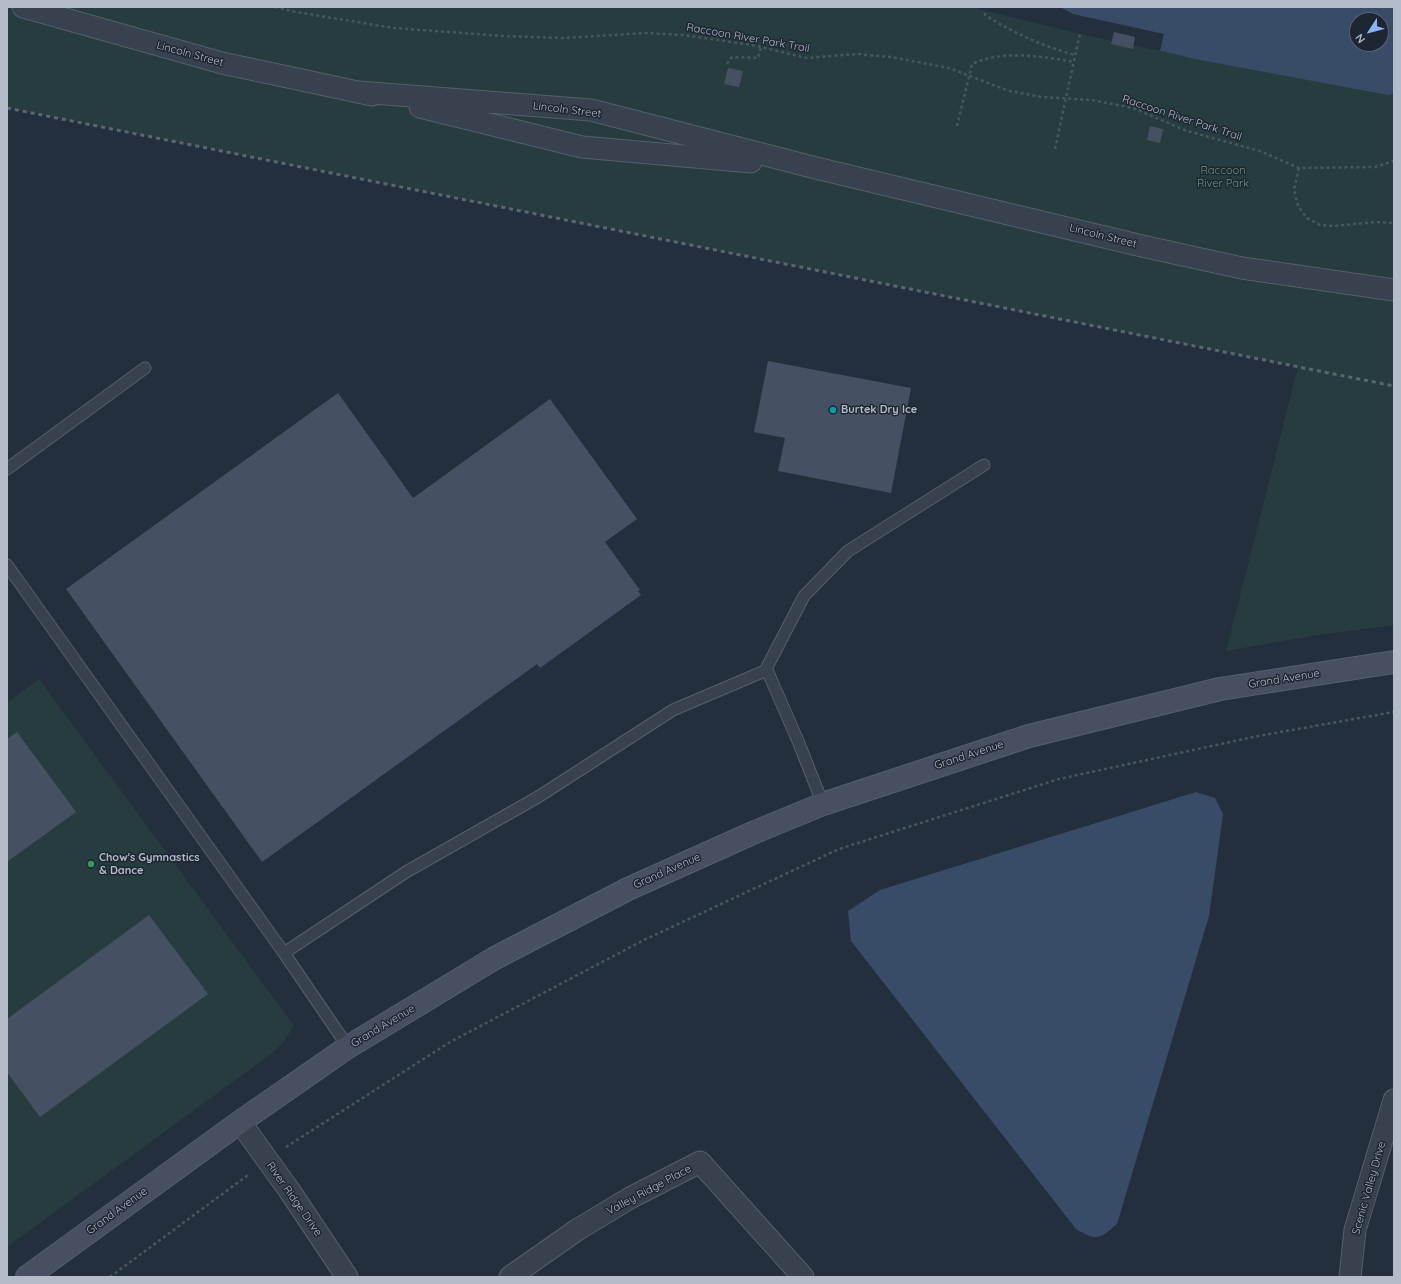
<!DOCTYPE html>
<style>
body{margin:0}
#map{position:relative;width:1401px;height:1284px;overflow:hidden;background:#242f3e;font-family:Quicksand,sans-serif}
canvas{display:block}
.frame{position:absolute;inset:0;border:8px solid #b4bcc9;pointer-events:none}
.north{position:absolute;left:1349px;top:12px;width:40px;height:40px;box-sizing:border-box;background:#1d2633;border:1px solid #59626f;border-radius:50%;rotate:234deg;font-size:11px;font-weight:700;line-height:16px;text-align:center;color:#b4bcc9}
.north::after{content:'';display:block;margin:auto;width:14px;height:18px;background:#8ab4f8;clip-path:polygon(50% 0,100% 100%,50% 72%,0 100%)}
</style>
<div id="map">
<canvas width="1401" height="1284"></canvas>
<div class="frame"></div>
<div class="north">N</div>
</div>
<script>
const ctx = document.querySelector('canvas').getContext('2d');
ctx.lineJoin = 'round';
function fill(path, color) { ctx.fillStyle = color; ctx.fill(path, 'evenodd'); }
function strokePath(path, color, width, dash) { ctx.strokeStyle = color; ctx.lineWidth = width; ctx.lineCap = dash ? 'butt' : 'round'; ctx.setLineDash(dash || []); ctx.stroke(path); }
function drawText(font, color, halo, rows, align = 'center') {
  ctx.font = font + ' Quicksand,sans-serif'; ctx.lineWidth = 3; ctx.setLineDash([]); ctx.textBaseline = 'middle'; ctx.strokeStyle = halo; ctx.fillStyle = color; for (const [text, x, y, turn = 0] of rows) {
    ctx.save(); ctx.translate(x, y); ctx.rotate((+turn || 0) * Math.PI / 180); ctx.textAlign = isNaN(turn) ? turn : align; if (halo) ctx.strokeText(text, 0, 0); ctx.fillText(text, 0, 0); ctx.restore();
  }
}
const green = new Path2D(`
 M7,7H1394V625L1317,635L1226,651L1298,367L7,108ZM1357,20H1381V44H1357Z
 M39,679L294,1026L281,1045L271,1054L7,1247V703Z`);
const water = new Path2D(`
 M979,7H1394V93L1388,95L1195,59ZM1357,20H1381V44H1357Z
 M1196,792L1215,798L1223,814L1209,916L1117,1224C1099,1240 1096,1241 1076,1229L851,941L848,911L880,890Z`);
const pier = new Path2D(`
 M977,7H1060L1073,14L1164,34L1160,51L1085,35L978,9Z`);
const building = new Path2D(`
 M1114,32L1135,37L1133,49L1111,44Z
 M728,68L743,71L739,87L724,84Z
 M1150,126L1163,129L1160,143L1147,140Z
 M768,361L911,388L891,493L778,471L785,438L754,432Z
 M338,393L413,498L550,399L637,519L605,542L640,590L638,591L641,595L540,668L537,664L262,862L66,589Z
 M17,732L76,812L7,862V739Z
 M149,915L208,994L40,1117L7,1072V1019Z`);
const path = new Path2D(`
 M275,7L296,12L394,28L503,36L563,38L647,33L683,35L752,45L807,58L857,54L891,57L949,68L1009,91L1042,97L1091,100L1133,108L1187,131L1260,151L1299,168L1375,167L1394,161
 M985,13V15C1013,33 1043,46 1075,55
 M727,64L732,57L758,58L761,47
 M957,126L972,64C1002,50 1041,56 1074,62
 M1055,149L1080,33
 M1299,168L1294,189L1298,206L1307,218L1320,225L1334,226L1375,222L1394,223
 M286,1147L450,1042L644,940L839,849L1059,779L1258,736L1394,712
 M110,1277L248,1175`);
const lane = new Path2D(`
 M7,469L145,368
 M7,565L284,953
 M765,671L804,596L848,551L984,465
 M348,1047L284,953L406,872L538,797L673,710L767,670L798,741L823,804`);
const street = new Path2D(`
 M23,7L222,63L372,95
 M359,92L591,110L816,168L1142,246L1242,268L1394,290
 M420,107L582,147L751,162
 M240,1122L289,1190L347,1277
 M510,1277L577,1230L630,1198L700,1162L803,1277
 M1350,1277L1355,1230L1394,1100`);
const secondary = new Path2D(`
 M27,1277L240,1122L348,1047L495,958L628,889L755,832L823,804L1029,736L1220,689L1394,662`);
const rail = new Path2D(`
 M7,108L1394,386`);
const markers = [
 [833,410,4,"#0f9aa8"],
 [91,864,4,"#2e9e5b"]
];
const streetNames = [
 ["Raccoon River Park Trail",748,38,10],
 ["Lincoln Street",190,54,15],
 ["Lincoln Street",567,110,7],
 ["Raccoon River Park Trail",1182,118,18],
 ["Lincoln Street",1103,236,14],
 ["Grand Avenue",1284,679,-9],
 ["Grand Avenue",969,755,-18],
 ["Grand Avenue",667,871,-24],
 ["Grand Avenue",383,1026,-31],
 ["Scenic Valley Drive",1369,1188,-74],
 ["Valley Ridge Place",649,1190,-28],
 ["River Ridge Drive",294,1199,55],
 ["Grand Avenue",117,1211,-36]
];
const parkNames = [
 ["Raccoon",1223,171],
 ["River Park",1223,184]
];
const poiNames = [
 ["Burtek Dry Ice",841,410],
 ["Chow's Gymnastics",99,858],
 ["& Dance",99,871]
];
fill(green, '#263c3f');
fill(water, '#394c67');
fill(pier, '#242f3e');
fill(building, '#455162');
strokePath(lane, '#565f6c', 13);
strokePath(street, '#565f6c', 23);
strokePath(secondary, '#565f6c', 24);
strokePath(path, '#44595c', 2.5, [3, 3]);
strokePath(lane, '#38414e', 11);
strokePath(street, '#38414e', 21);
strokePath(secondary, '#465061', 22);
strokePath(rail, '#5a6575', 3, [4, 4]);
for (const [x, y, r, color] of markers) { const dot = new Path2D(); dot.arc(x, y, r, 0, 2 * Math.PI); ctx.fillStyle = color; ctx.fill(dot); strokePath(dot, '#1d2633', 1.5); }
drawText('11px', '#b4bcc9', '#1d2633', streetNames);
drawText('11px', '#6b9a76', '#1d2633', parkNames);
drawText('bold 11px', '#b4bcc9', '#1d2633', poiNames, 'left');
</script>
